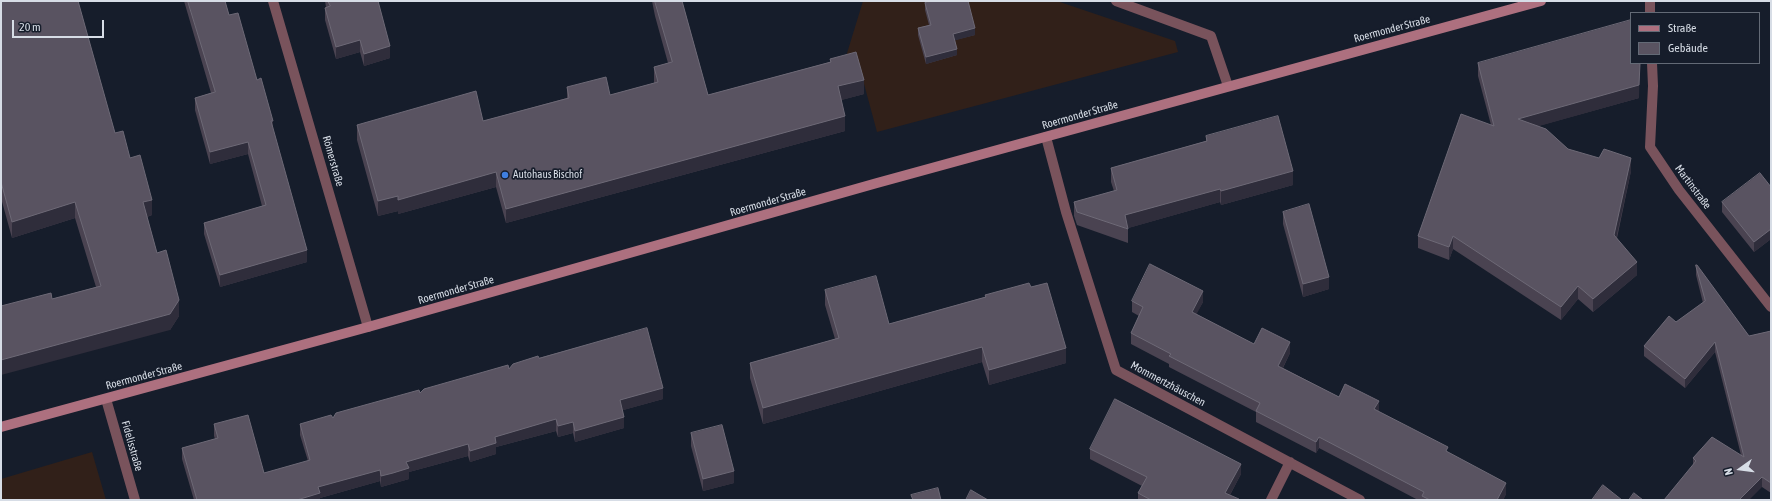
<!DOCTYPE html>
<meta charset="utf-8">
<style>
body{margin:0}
#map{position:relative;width:1772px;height:501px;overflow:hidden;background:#161d2b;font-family:"Asap Condensed",sans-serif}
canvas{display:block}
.frame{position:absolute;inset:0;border:2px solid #d7dde6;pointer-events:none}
.legend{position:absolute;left:1630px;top:12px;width:130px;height:52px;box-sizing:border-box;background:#161d2b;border:1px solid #636a76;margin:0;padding:5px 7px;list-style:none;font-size:12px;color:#d7dde6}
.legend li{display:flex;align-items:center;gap:8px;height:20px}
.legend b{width:20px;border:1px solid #636a76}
.north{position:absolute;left:1720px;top:449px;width:40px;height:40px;-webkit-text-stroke:3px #161d2b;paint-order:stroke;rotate:256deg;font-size:11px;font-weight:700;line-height:16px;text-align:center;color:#d7dde6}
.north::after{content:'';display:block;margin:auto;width:14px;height:18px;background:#d7dde6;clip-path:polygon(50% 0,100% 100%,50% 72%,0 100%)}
.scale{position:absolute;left:12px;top:20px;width:92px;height:18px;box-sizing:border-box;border:2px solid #d7dde6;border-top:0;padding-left:5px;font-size:12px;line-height:14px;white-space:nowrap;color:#d7dde6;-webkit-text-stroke:3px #161d2b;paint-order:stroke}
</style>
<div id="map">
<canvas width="1772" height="501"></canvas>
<div class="frame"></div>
<ul class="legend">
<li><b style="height:5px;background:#ad707f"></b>Straße</li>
<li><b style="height:11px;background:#595361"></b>Gebäude</li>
</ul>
<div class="north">N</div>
<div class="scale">20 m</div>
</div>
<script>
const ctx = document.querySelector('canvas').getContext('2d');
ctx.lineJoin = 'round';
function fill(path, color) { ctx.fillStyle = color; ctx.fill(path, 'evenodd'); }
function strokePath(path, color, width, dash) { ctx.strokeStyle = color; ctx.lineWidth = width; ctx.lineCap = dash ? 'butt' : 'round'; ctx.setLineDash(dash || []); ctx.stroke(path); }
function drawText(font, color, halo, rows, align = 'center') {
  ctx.font = font + ' "Asap Condensed",sans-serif'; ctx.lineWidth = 3.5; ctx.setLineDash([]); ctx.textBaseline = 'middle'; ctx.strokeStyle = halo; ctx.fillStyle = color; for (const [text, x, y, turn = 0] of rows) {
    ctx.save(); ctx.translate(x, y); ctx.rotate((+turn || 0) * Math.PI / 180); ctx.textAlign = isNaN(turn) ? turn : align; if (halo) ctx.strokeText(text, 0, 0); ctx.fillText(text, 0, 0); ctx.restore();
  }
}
const industrial = new Path2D(`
 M863,1H1057L1175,41L1178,52L877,132L857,58L844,63Z
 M92,452L106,500H1V479Z`);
const service = new Path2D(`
 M1650,1V13
 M1652,63L1653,86L1650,147L1679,190L1771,307`);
const minor = new Path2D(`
 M273,1L368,327
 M1116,1L1211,36L1228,86
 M1046,137L1066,212L1116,370L1360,500
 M106,399L135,500
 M1271,500L1290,462`);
const secondary = new Path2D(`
 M1,427L368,327L877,183L1541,1`);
const wall = new Path2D(`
 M1,1L115,133L130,158L152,215L147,217L157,253L179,316L170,330L52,299L96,287L75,218L12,238L1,198Z
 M184,1H225L229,15L257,80L273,132L307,262L220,287L204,234V223L262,206L248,154L210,164L195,110V98L211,93Z
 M325,1H378L390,58L364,66L360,52L336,59L325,20V8L326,7Z
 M652,1H682L708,95L830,62V59L864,94L841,100L845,131L506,223L496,187L398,214V211L378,216L357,140V125L483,121L567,98V87L610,95L654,83V67L668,63L655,16Z
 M925,3L975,35L955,40L957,55L926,64L918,35V28L929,25L925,10Z
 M1478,63L1639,98L1538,126L1568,149L1631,171L1617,238L1637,275L1593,312L1578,299L1561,320L1453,249L1449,260L1418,248V236L1491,125L1478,76Z
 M1206,136L1293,185L1221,205L1220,202L1128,228V243L1077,225L1074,216V202L1114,191L1111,182V168L1206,141Z
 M1771,187V239L1754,252L1722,212V202Z
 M1283,212L1329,289L1303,297L1283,224Z
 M1696,265L1749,336L1771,331V493L1762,487L1693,465V458L1741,455L1715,352L1685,388L1644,356V346L1703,303L1696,275Z
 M1031,287L1066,363L989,385L982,362L763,424L750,378V363L835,339L825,305V290L889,324L985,297V295Z
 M1132,301L1203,302L1196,314L1254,344L1290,353L1283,368L1339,397L1379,412L1448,452L1506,494L1503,500H1418L1319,448L1316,453L1256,422V412L1169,367V364L1131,344V333L1139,316L1132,312Z
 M539,358L663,399L623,410L624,428L575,442L573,433L558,437L556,431L496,447V454L470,462L468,456L409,472V479L381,487L380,481L320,498V500H194L182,459V448L215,439L214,436V424L264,473L308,461L300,435V424L333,418L420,393L509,369Z
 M691,433L734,483L703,491L691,446Z
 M1090,449L1241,474L1230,495L1239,500H1138V493L1142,486L1090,459Z`);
const shadedWall = new Path2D(`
 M975,28V35L953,41V34Z
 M360,40V52L336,59V47Z
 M390,46V58L364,66V54Z
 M957,49V55L926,64V57Z
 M1640,63L1639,98L1518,132V119Z
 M864,80V94L838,101V86Z
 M845,116V131L506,223V209Z
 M271,121H273V132Z
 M248,142V154L210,164V152Z
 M1631,158V171L1614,248V235Z
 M1293,171V185L1221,205V191Z
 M496,172V187L398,214V200Z
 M1220,189V202L1125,229V215Z
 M398,196V211L378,216V201Z
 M152,200V215L143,218V202Z
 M75,202V218L12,238V222Z
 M1771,229V239L1754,252V242Z
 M1453,236V249L1449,260V247Z
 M307,250V262L220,287V275Z
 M1637,262V275L1593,312V299Z
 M1329,277V289L1303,297V284Z
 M1578,286V299L1561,320V307Z
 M1203,291V302L1192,323V312Z
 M179,300V316L170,330L1,375V360Z
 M1290,342V353L1278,377V366Z
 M1715,342V352L1685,388V379Z
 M982,347V362L763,424V408Z
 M1066,348V363L989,385V370Z
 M663,388V399L620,411V400Z
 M1379,401V412L1374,420V409Z
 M624,417V428L575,442V431Z
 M556,419V431L496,447V454L470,462V451L495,437Z
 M573,422V433L558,437V426Z
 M1319,437V448L1316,453V442Z
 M468,444V456L409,472V479L381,487V476L406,462Z
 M1241,464V474L1227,500L1225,493Z
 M380,470V481L320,498V500H297L318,487Z
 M734,471V483L703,491V479Z
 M1762,477V487L1749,500H1739Z
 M1506,483V494L1503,500H1497Z`);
const building = new Path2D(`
 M1,1H78L115,133L123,131L130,158L140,155L152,200L143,202L157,253L166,250L179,300L170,314L1,360V306L51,293L52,299L101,286L75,202L12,222L1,182Z
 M188,1H225L229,15L238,13L257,80L261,78L273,121H271L307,250L220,275L204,223L266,205L248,142L210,152L195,98L215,92Z
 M328,1H378L390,46L364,54L360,40L336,47L325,8L330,6Z
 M655,1H682L708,95L831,62L830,59L856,52L864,80L838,86L845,116L506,209L496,172L398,200V196L378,201L357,125L476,91L483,121L569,98L567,87L606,77L610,95L658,82L654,67L672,62Z
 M932,1H968L975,28L953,34L957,49L926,57L918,28L931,25L925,3Z
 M1631,20V63H1640L1639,85L1518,119L1546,129L1568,149L1599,158L1604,149L1631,158L1614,235L1637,262L1593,299L1578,286L1561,307L1453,236L1449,247L1418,236L1461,114L1494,126L1478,63Z
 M1278,116L1293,171L1221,191L1220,189L1125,215L1128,229L1077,212L1074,202L1117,190L1111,168L1207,141L1206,136Z
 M1760,173L1771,187V229L1754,242L1722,202Z
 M1309,204L1329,277L1303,284L1283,212Z
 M1150,264L1203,291L1192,312L1254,344L1262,328L1290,342L1278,366L1339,397L1345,384L1379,401L1374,409L1448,447L1446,451L1506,483L1497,500H1430L1422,496L1424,492L1319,437L1316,442L1256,411L1260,403L1169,356L1171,354L1131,333L1143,307L1132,301Z
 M1696,265H1697L1749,336L1771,331V483L1762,477L1739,500H1664L1696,461L1693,458L1712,437L1744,457L1715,342L1685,379L1644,346L1669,316L1676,322L1705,301Z
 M876,276L889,324L986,297L985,295L1029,283L1031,287L1047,283L1066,348L989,370L982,347L763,408L750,363L839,338L825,290Z
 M647,328L663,388L620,400L624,417L575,431L573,422L558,426L556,419L495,437L496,443L470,451L468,444L406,462L409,468L393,473L381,476L380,470L318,487L320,493L297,500H197L182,448L218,438L214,424L248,415L264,473L310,460L300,424L331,415L333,418L336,413L419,390L420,393L424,389L508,365L509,369L513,364L538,356L539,358Z
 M1115,399L1241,464L1225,493L1239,499L1238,500H1151L1138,493L1147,477L1090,449Z
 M722,425L734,471L703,479L691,433Z
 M1603,485L1622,500H1592Z
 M938,488L941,500H913L911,495Z
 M971,490L988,500H966Z
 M1634,493L1643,500H1629Z`);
const markers = [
 [505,175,4,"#3f7fe0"]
];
const streetNames = [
 ["Roermonder Straße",1392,29,-15],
 ["Roermonder Straße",1080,115,-16],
 ["Römerstraße",333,161,74],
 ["Martinstraße",1693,187,53],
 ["Roermonder Straße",768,202,-16],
 ["Roermonder Straße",456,290,-16],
 ["Roermonder Straße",144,376,-15],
 ["Mommertzhäuschen",1168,384,28],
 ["Fidelisstraße",132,446,74]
];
const poiNames = [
 ["Autohaus Bischof",513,175]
];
fill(industrial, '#312019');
strokePath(service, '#79535c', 10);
strokePath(minor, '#79535c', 10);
strokePath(secondary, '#ad707f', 10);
fill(wall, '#4a4351');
fill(shadedWall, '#2f2d3b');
fill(building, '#595361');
strokePath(building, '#6d6976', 1);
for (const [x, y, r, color] of markers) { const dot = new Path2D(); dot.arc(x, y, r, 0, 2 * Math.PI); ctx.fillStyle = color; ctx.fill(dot); strokePath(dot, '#161d2b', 1.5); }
drawText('11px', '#d7dde6', '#161d2b', streetNames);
drawText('11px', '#d7dde6', '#161d2b', poiNames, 'left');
</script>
